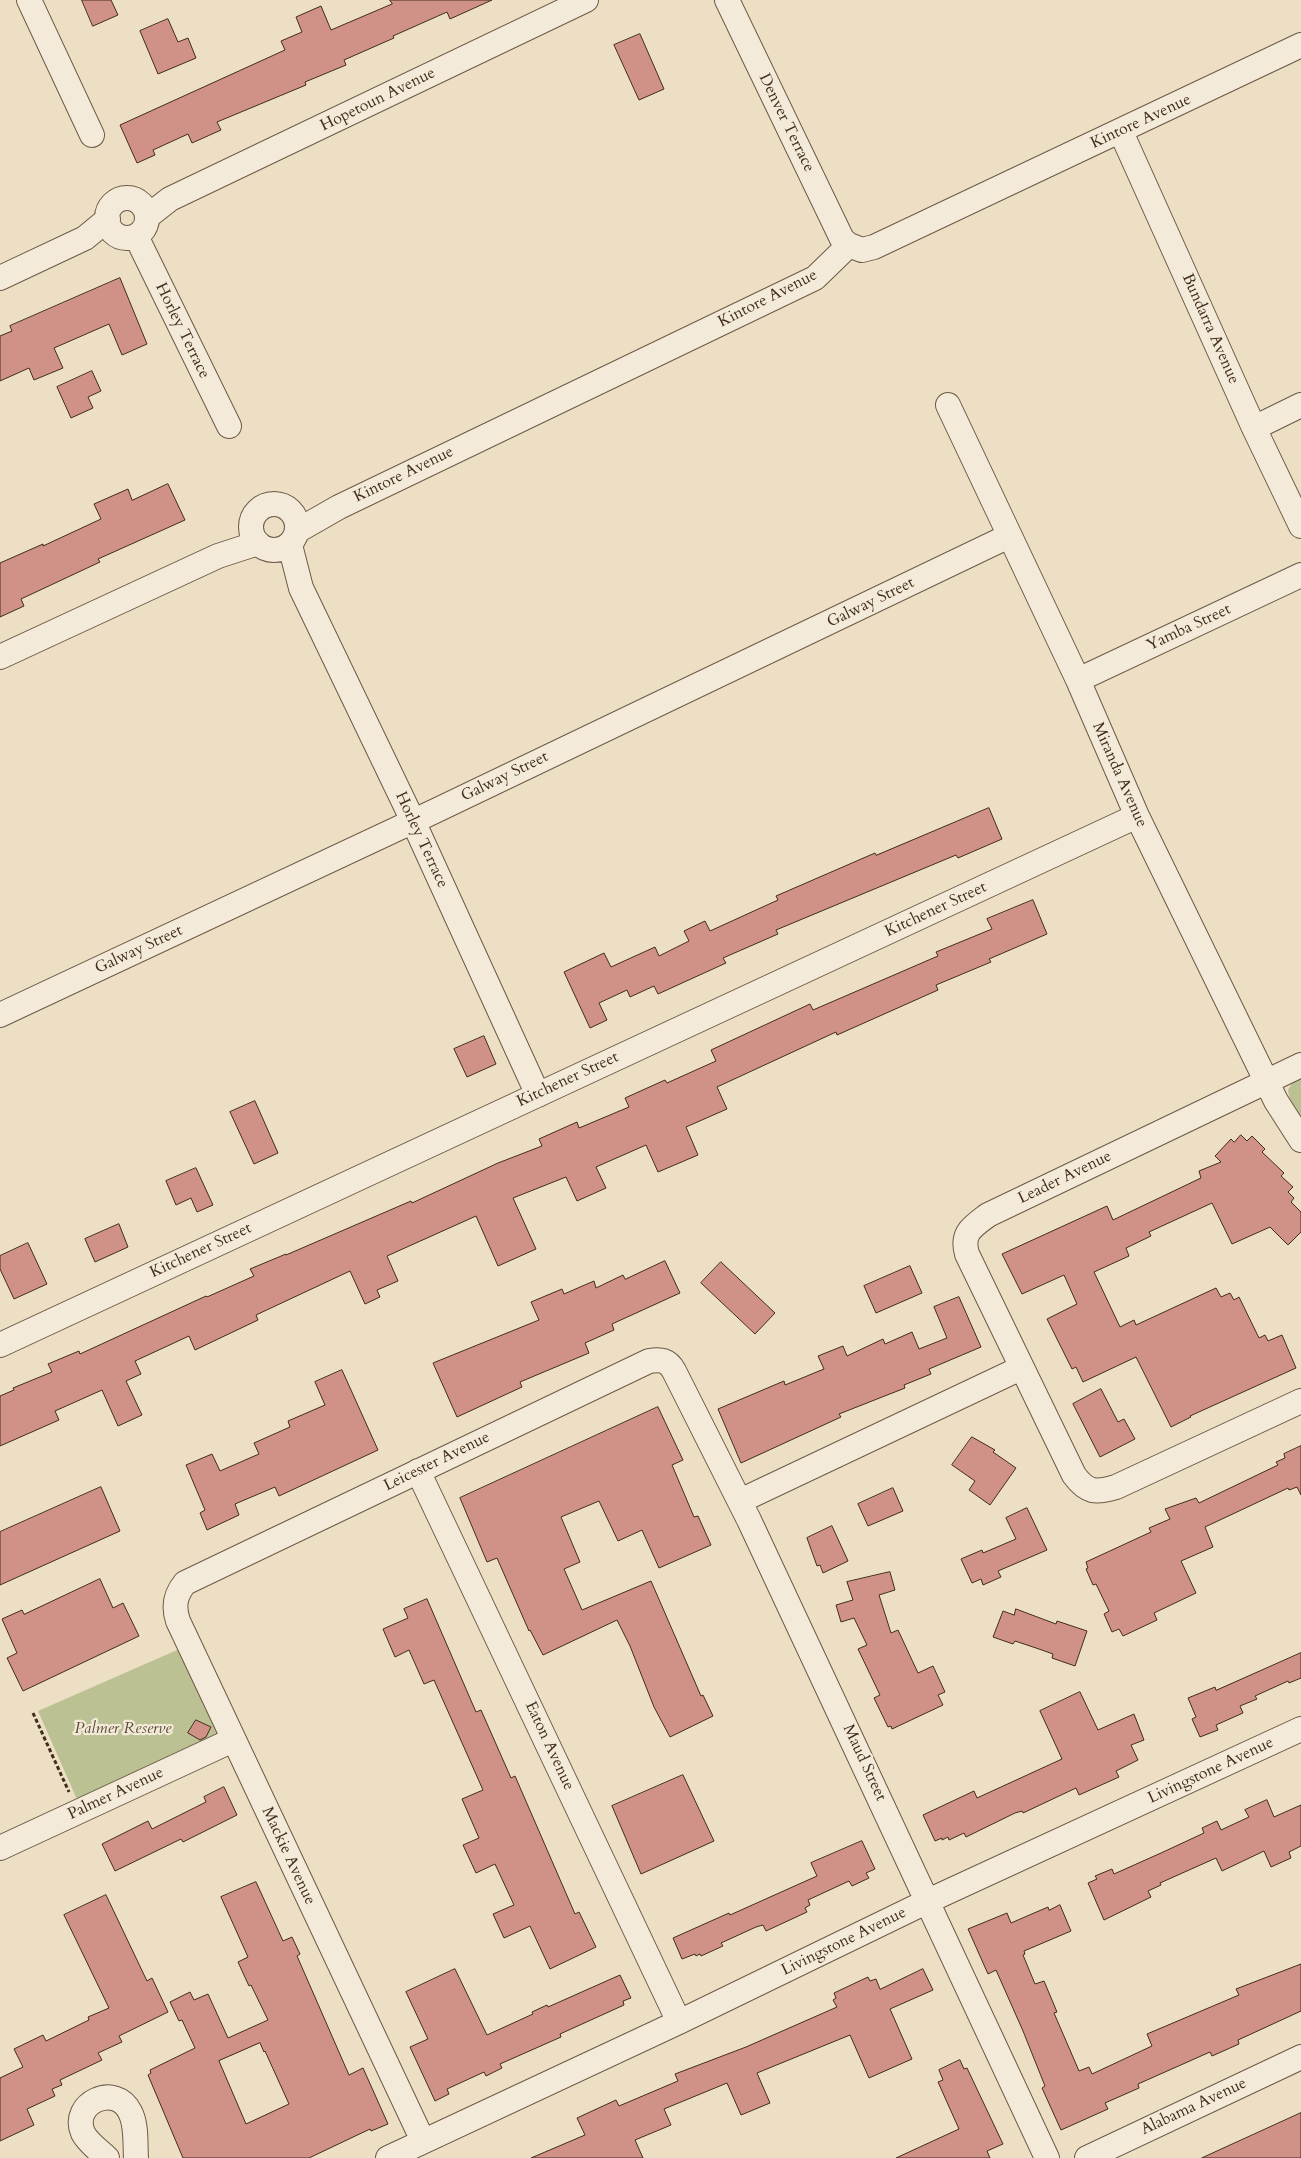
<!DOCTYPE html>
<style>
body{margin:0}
canvas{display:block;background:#eddfc4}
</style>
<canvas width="1301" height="2158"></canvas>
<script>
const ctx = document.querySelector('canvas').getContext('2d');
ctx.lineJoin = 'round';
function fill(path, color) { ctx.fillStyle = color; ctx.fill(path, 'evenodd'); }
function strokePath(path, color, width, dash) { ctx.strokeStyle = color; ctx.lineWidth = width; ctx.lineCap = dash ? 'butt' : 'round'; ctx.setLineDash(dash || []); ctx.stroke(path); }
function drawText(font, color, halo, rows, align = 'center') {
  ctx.font = font + ' Cardo,serif'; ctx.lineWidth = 4.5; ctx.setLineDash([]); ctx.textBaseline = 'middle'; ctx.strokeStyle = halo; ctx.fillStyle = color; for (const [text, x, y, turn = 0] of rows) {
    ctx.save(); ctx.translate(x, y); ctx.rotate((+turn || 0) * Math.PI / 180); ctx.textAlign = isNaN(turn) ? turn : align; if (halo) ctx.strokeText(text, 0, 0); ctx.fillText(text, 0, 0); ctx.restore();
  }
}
const green = new Path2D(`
 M1301,1077V1120L1290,1103L1288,1090L1294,1080Z
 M184,1647L227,1738L79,1804L38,1711Z`);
const building = new Path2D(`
 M82,0H111L118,15L93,26Z
 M390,0H492L450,19L447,12L393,36L394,38L344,60L346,65L305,82L306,85L217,122L221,130L192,143L188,134L153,150L155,155L137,163L120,125L285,50L281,41L302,32L296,17L321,6L331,30L392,4Z
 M168,19L178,42L188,38L196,58L158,74L140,31Z
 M640,34L664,89L639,100L614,45Z
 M120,278L147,344L122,355L109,324L54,348L63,368L34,380L29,368L0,381V336L12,331L10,326Z
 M92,371L101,391L88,397L93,408L71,418L57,387Z
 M168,484L185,520L98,559L100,562L21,599L24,606L0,617V563L43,544V546L101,519L94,504L128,489L132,500Z
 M989,808L1002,839L958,858L956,855L776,930L778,934L723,958L726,963L658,994L654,986L630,997L627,990L599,1003L607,1020L590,1028L564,972L604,953L611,967L655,947L659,956L689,941L684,931L705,921L710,931L778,900L776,896L875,853L876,855Z
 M1033,900L1047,934L989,959L991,962L936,985L938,990L837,1035L836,1032L717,1087L727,1109L686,1127L698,1155L658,1172L646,1145L596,1167L606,1188L577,1201L566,1177L513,1198L536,1249L498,1266L476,1216L387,1256L398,1281L377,1290L380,1297L365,1304L350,1271L256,1315L258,1320L195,1350L189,1336L135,1361L141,1374L126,1381L142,1415L118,1426L102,1390L55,1411L59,1420L0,1446V1396L14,1390L13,1388L52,1372L48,1364L79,1351L80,1354L206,1296L207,1297L254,1276L250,1269L286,1254V1255L411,1201L412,1203L498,1163L542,1146L539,1139L577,1122L579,1128L629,1107L625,1098L665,1080L667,1083L716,1061L711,1050L810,1004L813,1010L938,956L936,952L992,929L987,919Z
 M484,1036L496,1064L467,1077L454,1049Z
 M255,1101L278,1153L254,1164L230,1112Z
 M1241,1135L1247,1141L1252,1136L1265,1149L1262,1152L1284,1173L1281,1176L1293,1187L1288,1192L1294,1198L1291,1202L1301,1212V1232L1288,1245L1270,1227L1232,1244L1212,1203L1149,1232L1151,1236L1126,1248L1129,1256L1094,1272L1120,1327L1134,1320L1136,1325L1216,1288L1221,1297L1230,1293L1234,1300L1239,1297L1259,1338L1265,1335L1268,1341L1282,1335L1296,1368L1190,1416L1191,1417L1171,1427L1136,1357L1083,1382L1076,1367L1072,1369L1047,1319L1077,1304L1064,1275L1022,1294L1002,1254L1107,1206L1113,1220L1201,1178L1199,1171L1221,1162L1215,1156L1231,1139L1234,1142Z
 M196,1168L213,1205L197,1212L191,1198L176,1205L166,1181Z
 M119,1224L128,1247L95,1262L85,1239Z
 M28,1243L47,1284L14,1299L0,1269V1256Z
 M665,1261L680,1293L612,1324L614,1330L585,1343L589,1353L520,1382L522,1387L457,1417L433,1363L539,1320L531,1302L562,1289L564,1294L594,1281L596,1288L623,1275L625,1279Z
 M721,1262L775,1313L755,1334L701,1283Z
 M910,1266L922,1293L876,1313L864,1286Z
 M959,1297L981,1347L929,1369L931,1374L904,1385L905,1388L839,1414L841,1417L741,1463L718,1409L784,1381L785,1385L824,1369L818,1356L843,1346L847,1356L883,1339L885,1344L912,1332L919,1349L947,1338L934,1307Z
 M342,1370L378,1450L279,1496L275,1487L235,1504L239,1515L207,1530L200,1513L205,1510L186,1465L212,1454L220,1471L259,1454L254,1443L290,1427L288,1421L325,1405L315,1382Z
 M1101,1389L1118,1422L1124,1419L1135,1439L1100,1457L1073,1404Z
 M658,1407L683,1460L672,1465L694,1517L698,1516L711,1545L659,1568L642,1530L618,1541L599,1501L561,1517L580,1562L564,1569L582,1610L651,1581L701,1696L703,1695L713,1716L670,1737L654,1707L630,1646L617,1620L543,1655L530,1630L529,1631L497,1558L487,1562L460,1498Z
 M972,1437L995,1450L993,1452L1016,1468L990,1505L969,1490L975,1481L952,1465Z
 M1301,1446V1495L1297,1487L1289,1490L1288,1488L1205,1527L1213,1547L1181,1561L1196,1593L1154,1613L1157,1620L1123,1636L1119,1629L1112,1632L1104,1614L1109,1611L1096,1584L1093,1585L1086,1569L1088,1568L1086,1562L1151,1532L1149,1528L1170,1519L1165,1509L1196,1498L1199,1503L1278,1465L1276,1462L1285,1458L1284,1454Z
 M101,1487L120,1531L0,1585V1532Z
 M893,1488L903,1511L868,1526L858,1504Z
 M1027,1508L1047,1550L998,1571L1001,1577L983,1585L981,1579L972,1583L961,1559L982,1550L983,1553L1016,1539L1006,1518Z
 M832,1526L848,1561L823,1573L820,1565L817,1566L807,1538Z
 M890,1572L895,1590L879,1595L891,1633L898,1630L918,1673L933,1666L945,1692L938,1695L943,1705L892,1729L891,1726L888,1727L874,1698L880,1695L858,1649L867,1645L854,1618L841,1622L836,1605L853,1600L847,1582Z
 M100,1579L113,1608L123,1603L139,1636L23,1691L7,1658L17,1653L2,1619L22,1610L24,1614Z
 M427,1599L476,1712L481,1710L511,1778L515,1776L575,1914L579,1912L596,1947L550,1969L530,1926L504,1938L493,1914L514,1905L495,1864L476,1873L463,1845L479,1838L462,1799L483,1790L434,1680L424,1684L409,1650L395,1657L383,1629L408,1618L404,1609Z
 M1016,1609L1056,1624L1057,1621L1087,1631L1075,1666L1052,1658L1053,1654L1036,1648L1015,1641L1013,1644L993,1637L1003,1611L1014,1615Z
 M1301,1653V1678L1289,1683L1288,1681L1255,1696L1257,1699L1240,1706L1243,1713L1216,1725L1218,1730L1200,1737L1192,1719L1196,1717L1188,1698L1215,1687L1216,1690Z
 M1080,1692L1098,1730L1134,1714L1144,1740L1131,1745L1138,1760L1116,1771L1119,1777L1079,1795L1076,1788L1023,1813L1022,1811L1015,1813L966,1837L964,1833L949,1840L948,1837L942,1840V1838L935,1841L923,1815L974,1791L977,1798L1062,1759L1040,1711Z
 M196,1720L211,1727L206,1737L200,1740L188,1733Z
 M683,1775L714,1841L641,1874L612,1806Z
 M224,1787L237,1815L183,1842L181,1839L115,1871L102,1844L148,1821L152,1829L206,1802L204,1797Z
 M1267,1800L1274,1817L1301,1805V1846L1289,1852L1291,1858L1271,1867L1264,1851L1222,1871L1216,1858L1160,1883L1161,1885L1148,1891L1151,1897L1104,1920L1088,1883L1097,1879L1095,1876L1112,1869L1114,1874L1161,1853L1204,1833L1202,1828L1217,1821L1221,1830L1249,1817L1245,1810Z
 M862,1841L875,1869L866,1873L869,1878L852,1886L849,1881L808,1900L810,1905L805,1908L807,1912L766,1931L763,1925L756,1927L721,1943L723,1946L701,1956L700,1954L696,1956L695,1954L682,1959L673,1938L729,1913L730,1915L817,1876L811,1863Z
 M256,1882L283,1941L292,1937L300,1954L297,1956L349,2075L363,2068L388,2124L371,2131L370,2129L309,2158H183L148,2075L151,2073L150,2070L195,2048L182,2020L179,2021L170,2002L190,1992L194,2000L208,1994L228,2038L268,2020L251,1985L249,1986L238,1962L248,1957L221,1897ZM260,2043L264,2052L265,2051L289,2104L246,2124L219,2061Z
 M106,1895L147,1981L152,1978L168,2012L119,2036L122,2042L98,2053L102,2060L60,2080L62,2085L52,2089L55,2096L27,2109L34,2125L0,2141V2078L23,2067L14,2049L43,2035L46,2041L89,2020L88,2017L109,2008L64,1915Z
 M1060,1905L1071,1931L1024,1951L1025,1954L1023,1955L1035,1984L1044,1981L1057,2012L1054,2013L1079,2071L1089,2067L1092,2074L1152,2046L1147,2034L1239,1995L1236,1989L1301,1964V2011L1238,2040L1239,2044L1212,2056L1210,2052L1138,2084L1139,2088L1105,2103L1108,2109L1061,2130L1042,2088L1045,2086L1023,2031L996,1970L988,1974L968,1929L1007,1913L1011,1923L1048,1907L1049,1910Z
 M455,1969L487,2035L533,2014L532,2012L547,2005L548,2007L620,1975L631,1998L623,2001L624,2005L560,2034L561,2037L500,2064L502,2068L486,2076L484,2072L447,2089L449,2094L435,2101L410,2047L428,2039L406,1992Z
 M923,1969L933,1990L890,2009L912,2059L869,2078L850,2035L757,2073L770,2103L741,2115L727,2083L664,2109L671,2125L635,2140L643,2158H531L585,2135L577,2118L616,2100L619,2106L678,2081L675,2074L746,2047L837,2007L833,2000L836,1998L834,1993L868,1977L870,1981L876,1979L880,1989Z
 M960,2060L964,2069L967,2068L1003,2144L987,2151L990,2158H896L959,2129L938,2082L943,2080L939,2070Z
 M1301,2113V2158H1202Z`);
const path = new Path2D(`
 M33,1713L69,1792`);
const minor = new Path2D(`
 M29,0L92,135
 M727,0L842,239L849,245
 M1121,132L1254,428L1301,526
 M107 218a20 20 0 1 1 40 0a20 20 0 1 1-40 0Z
 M147,217L170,199L586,0
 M136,236L229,426
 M0,278L85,238L108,219
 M948,405L1078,680L1137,816L1276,1101L1301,1140
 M1254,428L1301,405
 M251 527a23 23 0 1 1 46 0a23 23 0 1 1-46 0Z
 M297,531L339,507L815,278L849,245L862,250L874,247L1301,45
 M290,545L301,588L413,821L538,1095
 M0,657L218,556L258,543
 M1078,680L1301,575
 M0,1015L433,812L1009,536
 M1301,1065L988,1215C972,1227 961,1233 967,1254L1074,1475C1087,1493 1096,1493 1116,1487L1301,1401
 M0,1345L1137,816
 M418,1471L679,2022
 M740,1501L1021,1368
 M0,1848L233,1740
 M423,2141L178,1621C173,1606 175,1595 185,1583L649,1361C661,1359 668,1360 674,1371L749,1520L1047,2158
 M107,2158C100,2151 88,2143 83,2133C70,2103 116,2082 130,2112C137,2125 135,2144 136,2158
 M388,2158L679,2022L928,1901L1301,1729
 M1087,2158L1301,2057`);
const streetNames = [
 ["Hopetoun Avenue",378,100,-26],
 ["Kintore Avenue",1141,122,-25],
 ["Denver Terrace",786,123,64],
 ["Kintore Avenue",768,299,-27],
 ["Bundarra Avenue",1210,329,66],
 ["Horley Terrace",182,331,64],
 ["Kintore Avenue",404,475,-26],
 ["Galway Street",871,603,-26],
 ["Yamba Street",1189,628,-25],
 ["Miranda Avenue",1119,775,66],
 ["Galway Street",505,777,-26],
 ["Horley Terrace",421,840,65],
 ["Kitchener Street",936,910,-25],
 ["Galway Street",139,950,-25],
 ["Kitchener Street",568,1080,-25],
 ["Leader Avenue",1065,1178,-26],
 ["Kitchener Street",201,1251,-25],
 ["Leicester Avenue",437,1462,-26],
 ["Eaton Avenue",549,1746,65],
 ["Maud Street",864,1763,65],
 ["Livingstone Avenue",1211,1771,-25],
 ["Palmer Avenue",116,1794,-25],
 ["Mackie Avenue",288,1856,65],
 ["Livingstone Avenue",844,1942,-26],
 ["Alabama Avenue",1194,2107,-25]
];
const parkNames = [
 ["Palmer Reserve",123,1729]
];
fill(green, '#bbc192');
fill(building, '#d09287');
strokePath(building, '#422c1c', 1);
strokePath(minor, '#6d5946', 26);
strokePath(path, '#422c1c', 3, [4, 2.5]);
strokePath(minor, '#f3ead9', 24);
drawText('16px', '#422c1c', '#f3ead9', streetNames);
drawText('italic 16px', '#5a4a34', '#f3ead9', parkNames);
</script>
